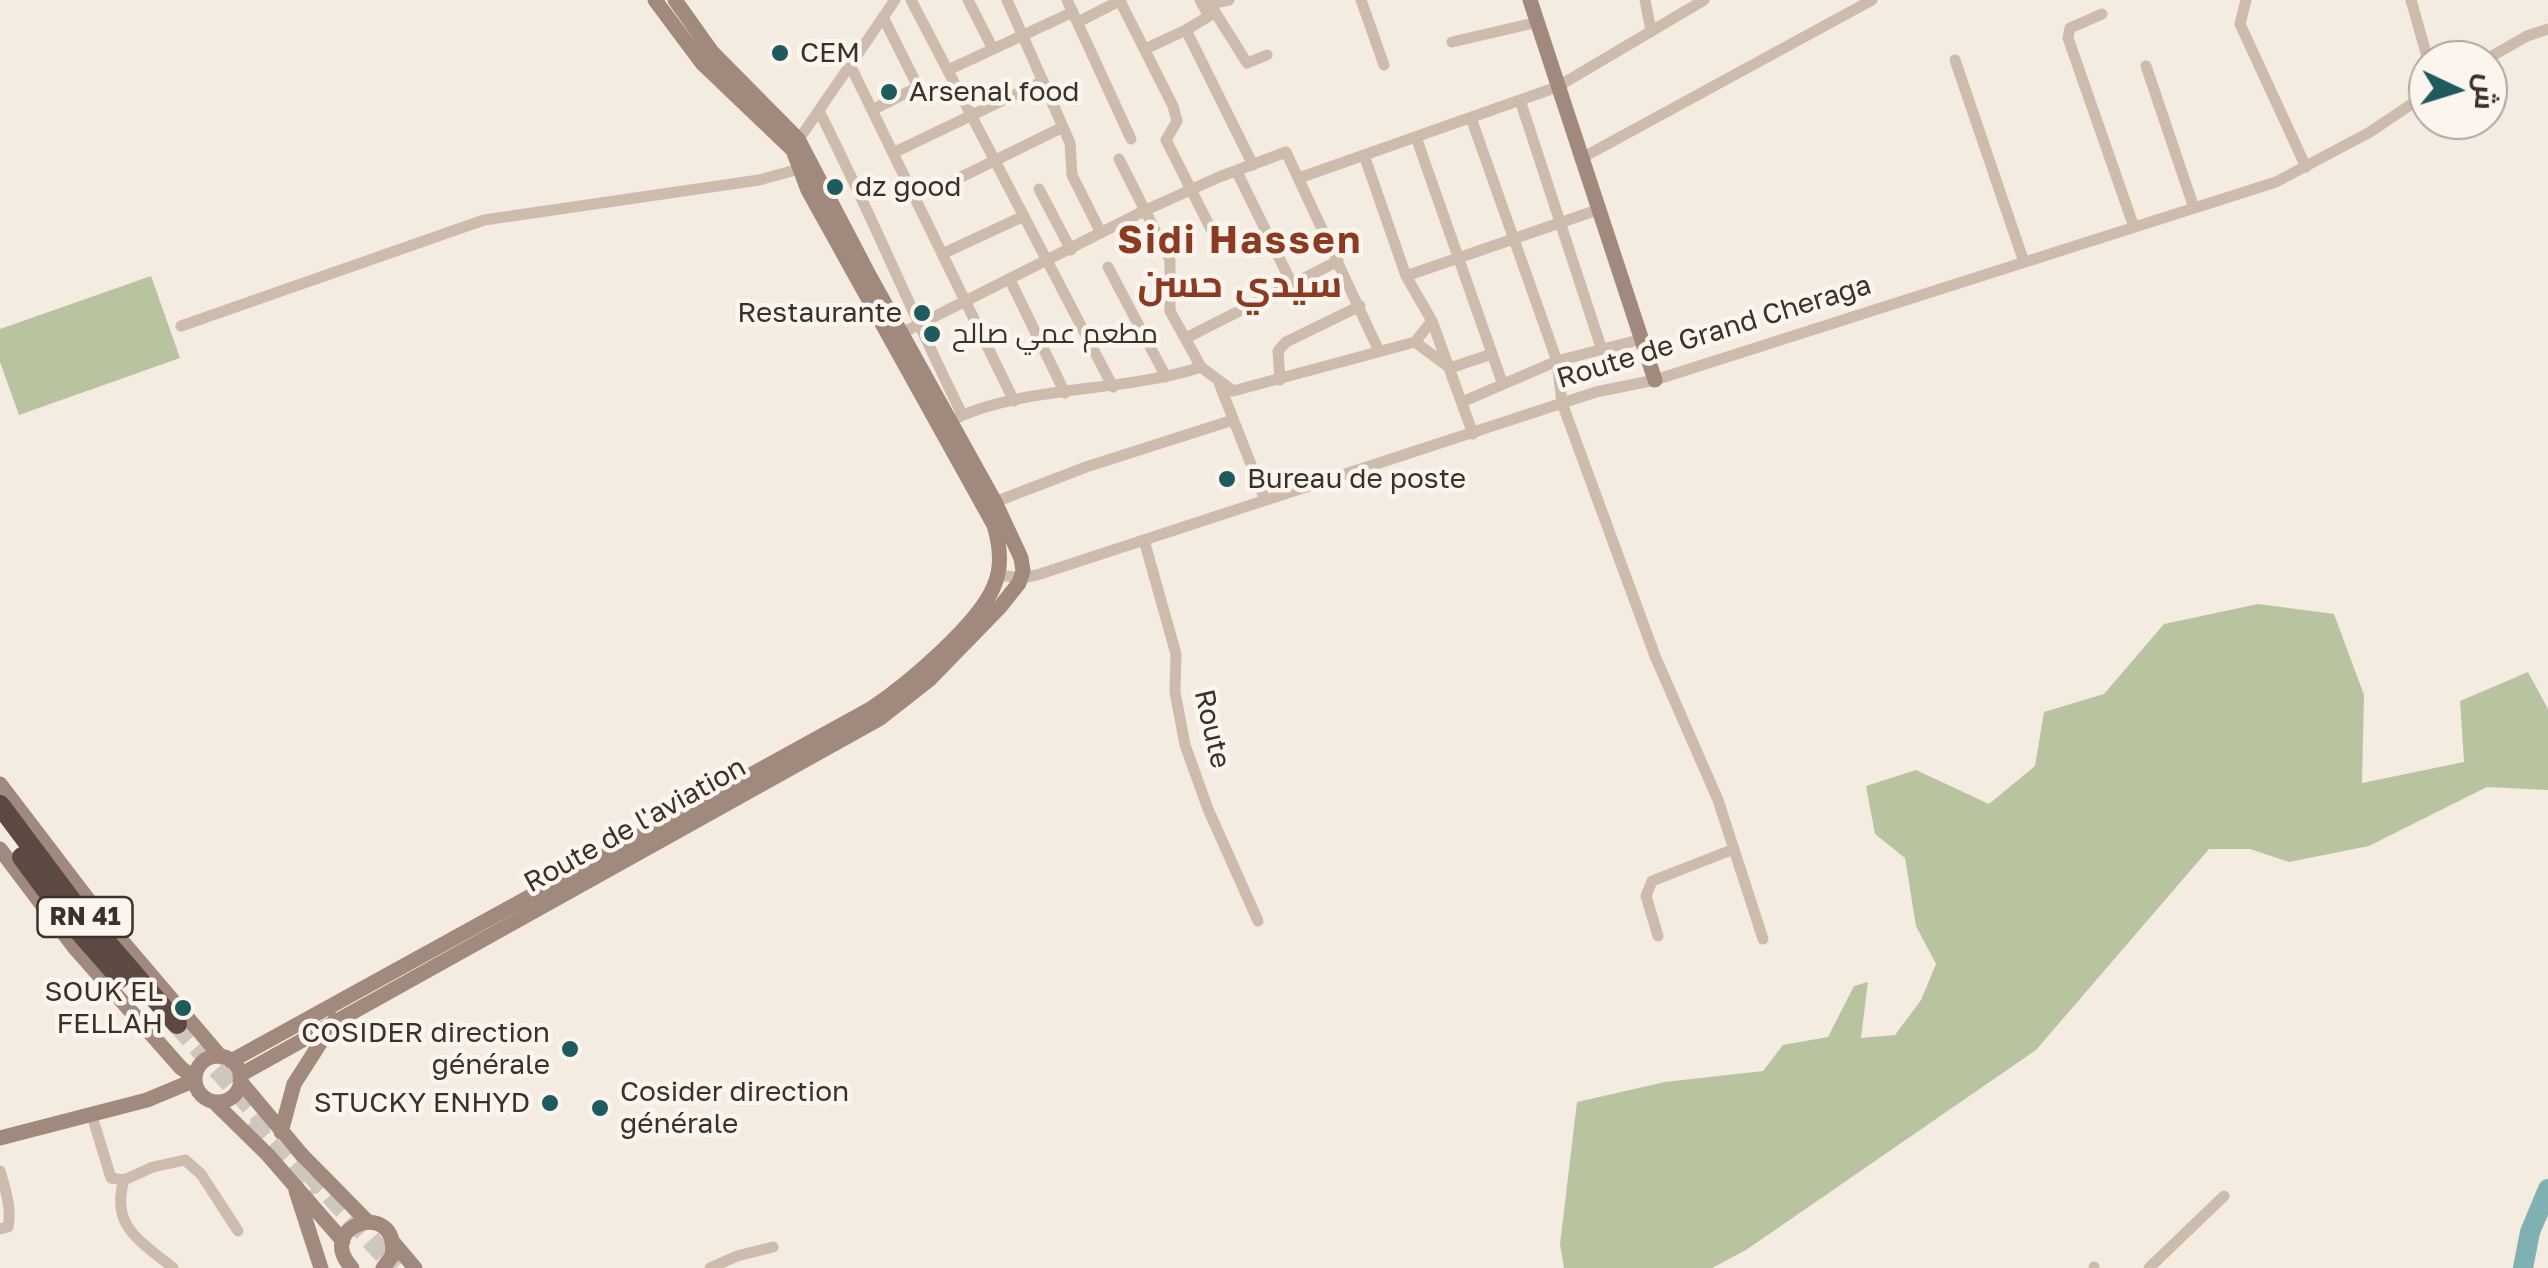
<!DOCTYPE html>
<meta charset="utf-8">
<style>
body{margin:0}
#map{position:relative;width:2548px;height:1268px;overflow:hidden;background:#f4ebe1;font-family:"Golos Text",Cairo,sans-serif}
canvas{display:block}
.north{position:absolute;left:2408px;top:40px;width:100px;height:100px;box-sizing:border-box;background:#fbf5ee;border:2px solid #aea6a0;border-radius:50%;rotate:94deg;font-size:28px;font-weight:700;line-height:40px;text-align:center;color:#3b302b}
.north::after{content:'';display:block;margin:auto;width:35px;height:45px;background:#1f5a5e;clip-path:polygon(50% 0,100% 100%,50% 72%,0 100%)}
</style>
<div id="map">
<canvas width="2548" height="1268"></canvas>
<div class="north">ش</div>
</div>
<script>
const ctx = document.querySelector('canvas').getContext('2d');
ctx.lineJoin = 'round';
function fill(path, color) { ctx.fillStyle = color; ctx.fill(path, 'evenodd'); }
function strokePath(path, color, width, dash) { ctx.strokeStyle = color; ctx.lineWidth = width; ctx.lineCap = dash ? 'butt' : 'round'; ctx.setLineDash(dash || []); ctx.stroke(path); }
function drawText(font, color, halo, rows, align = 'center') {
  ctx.font = font + ' "Golos Text",Cairo,sans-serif'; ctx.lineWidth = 9; ctx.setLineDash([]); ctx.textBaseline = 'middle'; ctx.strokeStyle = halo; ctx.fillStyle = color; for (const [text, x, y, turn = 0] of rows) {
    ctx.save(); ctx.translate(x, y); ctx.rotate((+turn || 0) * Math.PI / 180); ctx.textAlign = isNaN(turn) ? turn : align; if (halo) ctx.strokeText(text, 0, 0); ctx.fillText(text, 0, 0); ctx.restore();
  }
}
const green = new Path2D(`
 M151,276L180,358L19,415L0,362V329Z
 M2258,604L2334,614L2364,695L2362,783L2464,762L2460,701L2528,672L2548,709V790L2487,787L2369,846L2289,862L2250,849H2209L2036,1050L1746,1250L1712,1268H1564L1560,1244L1577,1102L1665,1082L1763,1071L1783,1045L1828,1037L1854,986L1868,982L1861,1038L1895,1035L1921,1000L1936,964L1916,926L1905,858L1875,834L1866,786L1916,770L1989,804L2035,766L2044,712L2104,694L2164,624Z`);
const river = new Path2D(`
 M2523,1268L2530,1232L2548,1189`);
const highwayTunnel = new Path2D(`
 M177,1024L271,1129
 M250,1123L314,1194
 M310,1173L396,1268`);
const street = new Path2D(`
 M911,0L1113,387
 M968,0L993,49
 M1007,0L1070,143L1072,175L1101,233
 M1067,0L1131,139
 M1229,0L1210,4L1247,63L1267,55
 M1361,0L1384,65
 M1645,0L1651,31
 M2246,0L2240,24L2306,167
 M2411,0L2428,60
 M1120,1L1173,106L1177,121L1166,140L1212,231
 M2102,14L2070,28L2068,38L2134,227
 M1078,22L1121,0
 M1186,30L1253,165
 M1452,42L1538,22
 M1145,49L1186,30L1209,16L1200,0
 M1955,60L2024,262
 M2485,60L2527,36L2548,29
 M850,65L1014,401
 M2146,66L2194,208
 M948,70L1073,12
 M1520,100L1601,347
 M872,110L918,87L883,17
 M819,111C870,211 912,314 962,414
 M1471,118L1557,361L1562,403L1655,656L1718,800L1763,939
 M1416,137L1502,382
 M795,145L895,0
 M893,153L1043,81
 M1364,155L1406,276L1432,321L1415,342
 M1119,159L1170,260V311L1201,367
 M1580,159L1872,0
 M1237,172L1292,284
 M1299,178L1557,87L1704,0
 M945,185L1063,127
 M1039,189L1071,250
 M942,254L1024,216
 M1108,267L1166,377
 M1406,276L1597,210
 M1010,280L1065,393
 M1432,321L1473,434
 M181,326L484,220L759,180L799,169
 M896,336L1146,210L1219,177L1286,152L1379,351
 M1186,338L1338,261
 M1280,380L1278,351L1286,342L1360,306
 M1219,383L1265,500
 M1462,402L1557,361L1642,339
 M950,421C1020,385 1123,393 1201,367L1233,391L1415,342L1450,368L1492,354
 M995,502L1086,467L1233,420
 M1144,540L1176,654L1175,692L1185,745L1208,809L1258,921
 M998,575L1022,578L1037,575L1596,392L1655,380L2276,182L2370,132L2428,93
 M1658,936L1646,896L1652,881L1734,849
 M92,1116L111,1178L124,1180L153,1167L185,1160L201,1174L238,1231
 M0,1171C5,1188 12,1209 8,1227L0,1229
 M124,1180C110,1227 141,1241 173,1268
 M710,1268L737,1256L773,1247
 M2094,1268V1267
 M2149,1268L2224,1196`);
const secondary = new Path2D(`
 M1530,0L1655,380
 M0,784L100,915L221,1057
 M0,849L74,947L181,1068L195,1078
 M195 1079a23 23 0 1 1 46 0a23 23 0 1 1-46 0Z
 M231,1061L872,708C906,685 979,624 994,586C1003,566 1000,545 994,525L808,190L793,150L702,63L655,0
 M240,1075L879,719L930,679L1000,607L1019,583L1023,571L1021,558L995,502L869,275L798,139L712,52L675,0
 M240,1081L302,1155L367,1221
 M214,1102L268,1155L343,1241
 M281,1132L294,1084L335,1020
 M0,1138L147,1100L195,1080
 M296,1191L321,1268
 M393,1242L415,1268
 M352,1268C312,1224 401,1198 392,1256L383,1268`);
const highway = new Path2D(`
 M0,805L77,908L177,1024
 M22,857L68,919L120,978`);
const markers = [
 [780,53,10,"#1f5a5e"],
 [889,92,10,"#1f5a5e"],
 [835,187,10,"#1f5a5e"],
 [922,313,10,"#1f5a5e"],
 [932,334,10,"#1f5a5e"],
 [1227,479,10,"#1f5a5e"],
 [183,1008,10,"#1f5a5e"],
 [570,1049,10,"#1f5a5e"],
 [550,1103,10,"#1f5a5e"],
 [600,1108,10,"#1f5a5e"]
];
const shields = [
 [85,917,95]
];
const shieldNames = [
 ["RN 41",85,917]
];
const poiNames = [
 ["CEM",800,53],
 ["Arsenal food",909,92],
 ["dz good",855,187],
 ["Restaurante",902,313,"right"],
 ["مطعم عمي صالح",952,334],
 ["Bureau de poste",1247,479],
 ["SOUK EL",163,992,"right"],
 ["FELLAH",163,1024,"right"],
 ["COSIDER direction",550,1033,"right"],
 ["générale",550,1065,"right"],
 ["Cosider direction",620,1092],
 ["générale",620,1124],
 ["STUCKY ENHYD",530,1103,"right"]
];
const streetNames = [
 ["Route de Grand Cheraga",1714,332,-17],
 ["Route",1212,729,77],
 ["Route de l'aviation",635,825,-29]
];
const districtNames = [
 ["Sidi Hassen",1240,241],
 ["سيدي حسن",1240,285]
];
fill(green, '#b8c4a0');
strokePath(river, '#7fb0b2', 20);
strokePath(highwayTunnel, '#cfc6bd', 20, [20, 10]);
strokePath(street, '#cdbbac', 11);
strokePath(secondary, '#a18a7d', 15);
strokePath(highway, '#5c4a42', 20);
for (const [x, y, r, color] of markers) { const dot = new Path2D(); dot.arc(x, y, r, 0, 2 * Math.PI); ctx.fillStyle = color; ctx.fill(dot); strokePath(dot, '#fbf5ee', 4); }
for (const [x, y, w] of shields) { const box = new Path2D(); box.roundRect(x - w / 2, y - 20, w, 40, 8); ctx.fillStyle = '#fbf5ee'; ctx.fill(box); strokePath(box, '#3b302b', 2.5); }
drawText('bold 25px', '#3b302b', null, shieldNames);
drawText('28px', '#3b302b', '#fbf5ee', poiNames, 'left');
drawText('28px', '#3b302b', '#fbf5ee', streetNames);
ctx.letterSpacing = '2.5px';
drawText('bold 38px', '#8c3b22', '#fbf5ee', districtNames);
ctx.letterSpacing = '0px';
</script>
